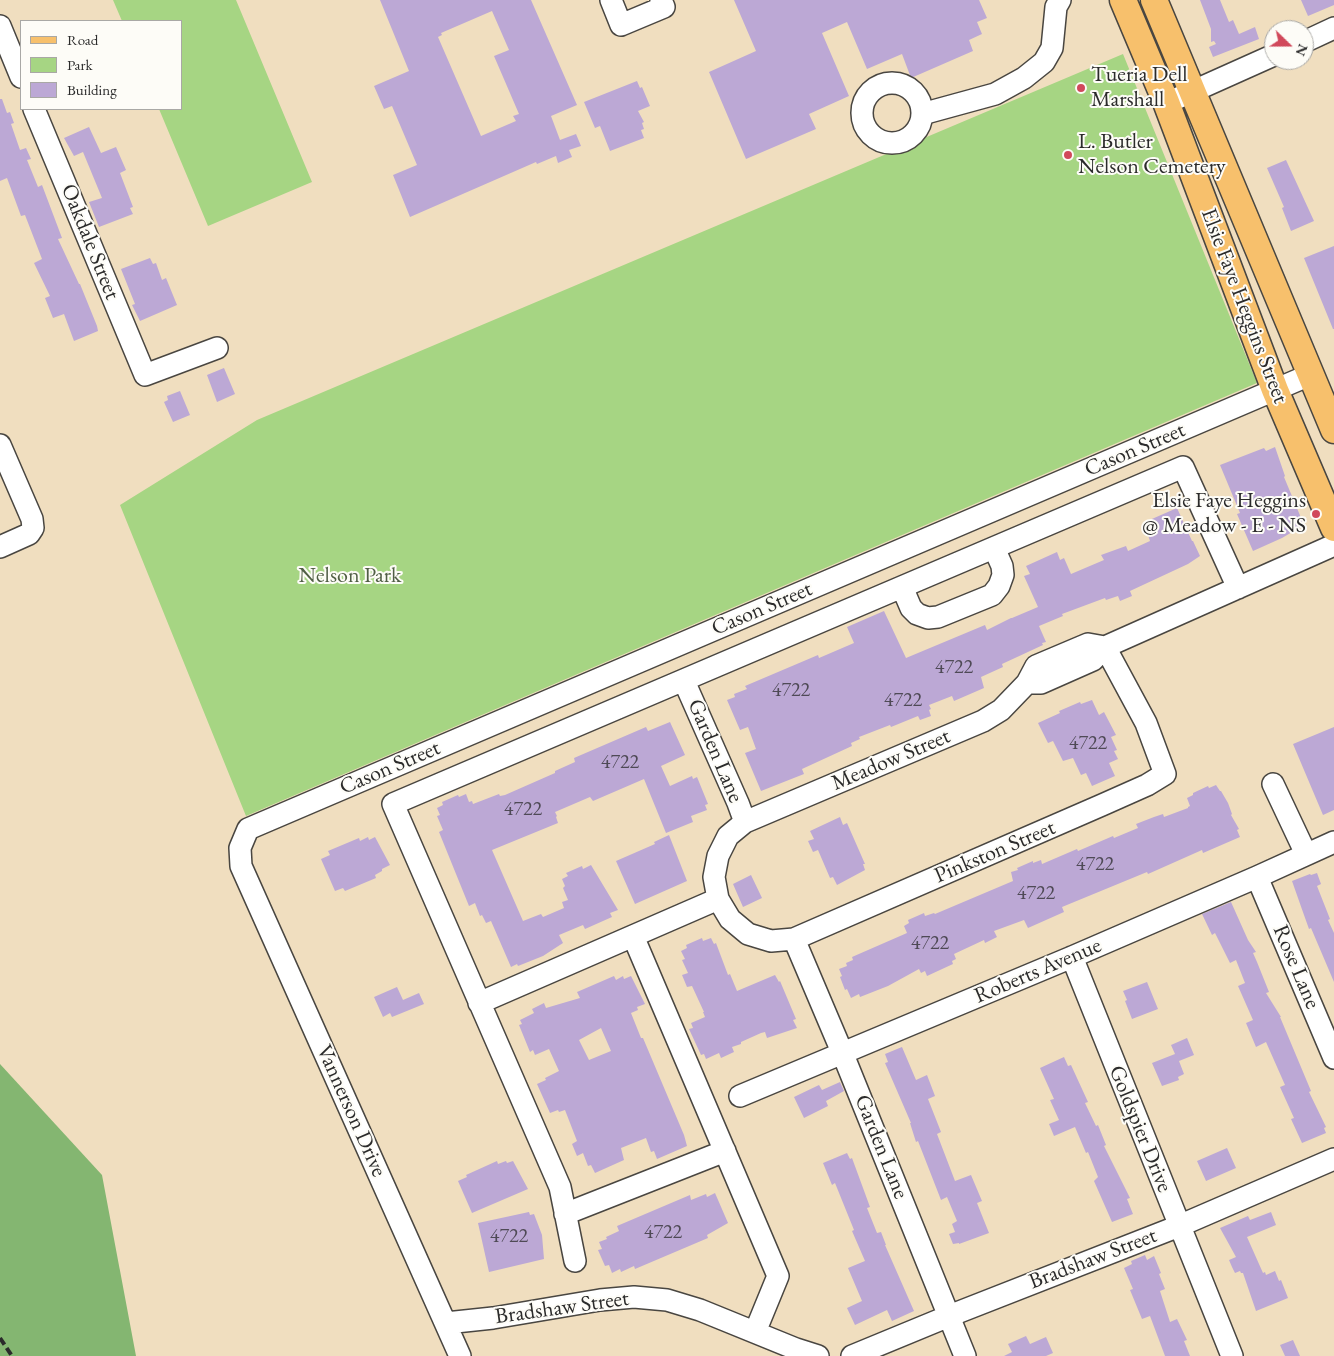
<!DOCTYPE html>
<style>
body{margin:0}
#map{position:relative;width:1334px;height:1356px;overflow:hidden;background:#f0debf;font-family:"EB Garamond",serif}
canvas{display:block}
.legend{position:absolute;left:20px;top:20px;width:162px;height:90px;box-sizing:border-box;background:#fdfcf7;border:1px solid #a9a8a5;margin:0;padding:6px 9px;list-style:none;font-size:15px;color:#2b2b2b}
.legend li{display:flex;align-items:center;gap:10px;height:25px}
.legend b{width:25px;border:1px solid #a9a8a5}
.north{position:absolute;left:1264px;top:20px;width:50px;height:50px;box-sizing:border-box;background:#fdfcf7;border:1px solid #a9a8a5;border-radius:50%;rotate:112deg;font-size:14px;font-weight:700;line-height:20px;text-align:center;color:#2b2b2b}
.north::after{content:'';display:block;margin:auto;width:18px;height:22px;background:#d1495b;clip-path:polygon(50% 0,100% 100%,50% 72%,0 100%)}
</style>
<div id="map">
<canvas width="1334" height="1356"></canvas>
<ul class="legend">
<li><b style="height:6px;background:#f7c06c"></b>Road</li>
<li><b style="height:14px;background:#a6d583"></b>Park</li>
<li><b style="height:14px;background:#bca8d5"></b>Building</li>
</ul>
<div class="north">N</div>
</div>
<script>
const ctx = document.querySelector('canvas').getContext('2d');
ctx.lineJoin = 'round';
function fill(path, color) { ctx.fillStyle = color; ctx.fill(path, 'evenodd'); }
function strokePath(path, color, width, dash) { ctx.strokeStyle = color; ctx.lineWidth = width; ctx.lineCap = dash ? 'butt' : 'round'; ctx.setLineDash(dash || []); ctx.stroke(path); }
function drawText(font, color, halo, rows, align = 'center') {
  ctx.font = font + ' "EB Garamond",serif'; ctx.lineWidth = 4; ctx.setLineDash([]); ctx.textBaseline = 'middle'; ctx.strokeStyle = halo; ctx.fillStyle = color; for (const [text, x, y, turn = 0] of rows) {
    ctx.save(); ctx.translate(x, y); ctx.rotate((+turn || 0) * Math.PI / 180); ctx.textAlign = isNaN(turn) ? turn : align; if (halo) ctx.strokeText(text, 0, 0); ctx.fillText(text, 0, 0); ctx.restore();
  }
}
const green = new Path2D(`
 M113,0H236L312,182L208,226L159,109H181V21H122Z
 M1123,54L1257,383L246,816L120,505L257,420Z`);
const forest = new Path2D(`
 M0,1064L102,1175L136,1356H0Z`);
const building = new Path2D(`
 M380,0H531L577,105L551,116L560,140L576,134L581,146L569,150L572,157L558,163L556,156L537,164L536,162L410,217L393,175L417,165L392,106L384,109L374,86L409,71ZM492,11L509,50L494,56L519,114L513,116L516,121L481,136L438,37L442,35L441,33Z
 M734,0H979L987,18L977,22L982,34L969,40L973,51L911,78L902,54L867,69L847,22L822,33L849,96L809,114L816,129L746,159L709,72L756,51Z
 M1200,0H1220L1229,22L1233,20L1239,34L1255,27L1259,39L1213,57L1209,47L1216,44L1214,41L1211,42V29Z
 M1301,0H1334V5L1308,16Z
 M637,81L640,88L642,87L650,106L638,111L644,122L642,123L644,129L641,130L644,138L610,151L600,126L595,128L584,102Z
 M0,99H2L7,113L10,112L14,123L11,124L20,150L26,148L31,159L27,160L38,187L42,185L62,238L58,239L79,284H80L97,326L98,331L74,341L64,314L53,318L45,298L50,296L34,263L42,259L25,215L21,216L7,178L0,181Z
 M89,127L101,153L116,147L126,170L120,173L133,207L130,208L133,214L99,227L89,202L102,198L83,152L74,156L64,138Z
 M1286,160L1314,221L1291,231L1282,208L1284,207L1267,168Z
 M1334,246V329H1333L1304,258Z
 M150,258L153,264L156,263L162,280L166,278L177,305L140,321L132,305L135,304L121,269Z
 M224,368L235,394L217,402L207,375Z
 M180,391L190,415L173,422L164,402L168,400L167,396Z
 M1275,447L1285,476L1284,477L1304,525L1282,538L1253,551L1237,514L1240,513L1220,465L1264,448L1266,451Z
 M1177,508L1192,541H1193L1200,556L1188,564L1130,591L1132,596L1120,601L1118,596L1106,600L1105,598L1062,614L1063,616L1039,626L1046,642L1042,643L1043,645L1002,664L1003,667L981,677L984,688L954,701L952,696L929,705L931,709L929,710L931,716L920,720L918,716L891,727L890,725L859,737L860,739L851,743L852,746L802,769L804,774L761,791L745,753L756,749L748,727L740,730L727,700L735,697L734,694L747,689L745,686L818,655L819,658L854,643L847,627L884,611L906,658L985,625L987,630L1011,618H1012L1038,607L1024,576L1030,574L1026,566L1057,552L1060,560L1064,558L1071,574L1104,560L1101,555L1126,546L1128,551L1150,541L1148,535L1150,534L1145,522Z
 M1092,700L1099,715L1104,712L1116,735L1111,737L1117,750L1114,751L1118,759L1109,763L1115,776L1092,786L1086,773L1081,775L1073,758L1063,761L1053,741L1048,743L1038,723L1060,713L1059,711L1080,702L1081,704Z
 M670,722L685,755L661,766L670,786L692,776L693,779L697,777L708,804L705,805L707,810L691,816L693,822L666,833L644,779L593,801L590,797L555,812L557,816L556,817L558,823L492,850L523,921L541,914L543,917L564,908L562,902L568,900L563,888L565,886L562,879L568,876L566,873L582,866L583,869L591,865L618,910L610,913L612,917L585,929L583,925L559,935L563,943L543,956L518,966L517,964L511,967L491,921L486,923L482,915L480,916L475,903L469,906L439,832L443,830L437,816L440,815L437,808L443,805L442,802L458,795L459,797L466,794L469,802L472,801L473,804L499,794L500,796L505,795L555,773V771L575,762L574,758L646,727L648,731Z
 M1334,727V810L1323,815L1293,744Z
 M1216,785L1220,791H1221L1228,803L1232,814L1231,815L1239,829L1237,830L1240,837L1203,853L1202,850L1148,874L1147,872L1062,907L1064,912L1028,928L1024,920L994,931L997,937L985,943L984,940L954,954L956,959L952,961L953,964L927,976L925,971L921,973L919,969L888,986L860,997L859,994L851,998L847,989L845,990L840,977L842,976L839,969L847,966L846,963L853,960L852,957L907,933L904,926L909,923L908,920L924,913L925,916L934,913L935,914L1013,881L1011,872L1018,870L1017,868L1033,861V863L1041,860L1042,864L1077,849L1078,851L1113,836L1114,838L1138,828L1136,824L1154,817L1163,814L1164,817L1188,808V807L1190,806L1187,798L1193,795V793L1208,786L1209,788Z
 M840,817L843,825L847,823L865,864H863L865,870L837,885L833,877L830,878L818,850L813,852L808,841L814,839L810,831Z
 M669,835L687,881L635,904L616,861L655,844L654,842Z
 M368,837L369,840L375,837L390,865L382,869V871L375,875L376,878L345,891L343,888L335,891L321,859L330,855L328,851L359,838L360,841Z
 M1317,873L1321,884L1317,886L1330,919L1328,920L1334,933V982L1311,928L1309,929L1304,915L1292,881L1310,874L1311,875Z
 M751,875L762,898L743,907L733,884Z
 M1231,902L1248,940L1256,952L1253,953L1257,962L1269,992L1266,993L1281,1017H1280L1311,1091L1309,1092L1326,1127L1324,1128L1326,1133L1302,1143L1291,1119L1294,1118L1280,1087L1285,1085L1266,1042L1256,1047L1246,1023L1253,1020L1238,986L1245,983L1236,960L1230,963L1215,933L1212,935L1202,914Z
 M702,938L703,941L711,938L714,944L716,943L728,975L730,974L737,991L775,975L779,982L780,981L796,1019L793,1020L797,1028L767,1038L765,1032L761,1033L741,1042V1044L732,1047L734,1052L721,1058L719,1053L706,1059L704,1054L701,1055L689,1029L693,1028L691,1023L705,1017L703,1012H704L692,986L687,987L682,975L688,973L682,960L685,959L681,951L687,948L686,945Z
 M614,976L616,980L623,976L624,979L631,976L645,1004L637,1007L638,1010L631,1013L641,1038H643L684,1135L687,1146L657,1159L654,1151L651,1152L646,1138L621,1148L624,1160L595,1173L591,1165L588,1166L583,1153L577,1156L572,1144L577,1141L565,1110L559,1112L558,1110L550,1113L537,1084L546,1080L545,1078L559,1071L549,1049L535,1055L533,1050L530,1052L519,1025L522,1024L520,1020L534,1013L532,1009L544,1003L546,1008L580,998L577,992ZM601,1028L611,1051L589,1060L579,1040Z
 M1147,982L1158,1009L1132,1019L1125,1001L1127,1000L1123,991Z
 M397,987L403,1000L419,993L424,1004L392,1017L390,1013L383,1017L374,997Z
 M1187,1038L1194,1055L1179,1061L1184,1074L1178,1077L1179,1080L1162,1086L1152,1063L1175,1054L1171,1045Z
 M902,1047L916,1080L927,1075L935,1096L928,1099L941,1132L937,1134L955,1181L971,1175L982,1201L977,1203L989,1233L959,1244V1243L953,1244L949,1234L955,1232L952,1224L957,1221L947,1197L941,1200L918,1141L916,1142L910,1123H911L885,1063L888,1062L885,1054Z
 M1064,1057L1068,1066L1071,1065L1088,1102L1085,1103L1096,1126L1098,1125L1106,1145L1104,1146L1130,1198L1127,1199L1133,1214L1112,1222L1094,1181L1098,1177L1088,1152L1086,1153L1075,1127L1054,1136L1049,1124L1059,1120L1050,1100L1054,1099L1040,1068Z
 M840,1082L844,1091L826,1101L828,1106L804,1118L794,1097L819,1085L822,1090Z
 M1227,1148L1236,1168L1206,1181L1197,1161Z
 M847,1153L850,1159L852,1158L870,1207L867,1208L877,1233L881,1232L886,1245H885L914,1311L892,1321L887,1310L855,1325L847,1308L862,1301L848,1268L865,1261L852,1231L854,1230L835,1183L832,1185L823,1163Z
 M497,1161L498,1164L506,1161L507,1163L513,1161L528,1189L472,1213L458,1181L467,1177L466,1175Z
 M715,1193L728,1223L707,1235L708,1238L635,1269L634,1266L621,1272L620,1269L612,1273L609,1265L605,1266L598,1250L602,1249L599,1242L607,1239L606,1237L619,1231L617,1226L690,1195L691,1200L706,1194L707,1197Z
 M529,1212L530,1215L534,1214L542,1235L544,1259L489,1272L478,1223Z
 M1271,1212L1276,1225L1247,1237L1263,1273L1265,1272L1266,1275L1275,1271L1279,1281L1281,1280L1288,1298L1256,1311L1243,1273H1241L1240,1271L1235,1273L1232,1267L1229,1260L1236,1257L1220,1228L1248,1216L1250,1220Z
 M1145,1255L1147,1260L1154,1256L1161,1273L1159,1274L1165,1289L1160,1291L1170,1322L1177,1319L1187,1340L1184,1341L1190,1356H1165L1150,1316L1142,1319L1130,1290L1133,1289L1124,1268L1132,1264L1131,1261Z
 M1026,1336L1030,1344L1046,1337L1053,1353L1046,1356H1004L1012,1352L1008,1344Z
 M1293,1340L1300,1356H1285L1280,1345Z`);
const minor = new Path2D(`
 M611,0L621,25L664,7L661,0
 M0,26L21,77
 M1304,42L1334,28
 M862 113a30 30 0 1 1 60 0a30 30 0 1 1-60 0Z
 M1178,98L1274,55
 M34,109L145,375L217,348
 M922,114L995,94L1024,78L1044,62L1052,48L1056,7L1060,0
 M0,445L32,519L33,528L29,534L0,547
 M902,587L911,608L917,614L928,618L938,617L992,595L999,586L1003,575L1002,566L994,548
 M1088,644L1105,647L1146,723L1165,774L1147,785L1102,805L794,939L771,941L748,934L730,919L718,899L714,877L718,856L728,836L745,822L983,721L1001,710L1027,683L1036,666Z
 M684,681L738,803L745,822
 M1027,683H1041L1093,660L1105,647L1334,545
 M1273,784L1306,854
 M1257,877L1334,1058
 M633,936L778,1276L755,1332
 M794,939L842,1052L965,1356
 M1072,957L1232,1356
 M479,1003L718,899
 M740,1096L1072,957L1257,877L1334,842
 M565,1214L725,1151
 M575,1261L560,1187L393,804L1183,467L1238,588
 M446,1323L493,1318L600,1300L634,1297L667,1300L700,1310L796,1349L818,1356
 M460,1356L241,866L240,848L248,829L1312,374
 M852,1356L949,1316L1179,1226L1334,1159`);
const major = new Path2D(`
 M1123,0L1166,102L1275,390L1334,528
 M1154,0L1334,430`);
const rail = new Path2D(`
 M0,1338L12,1356`);
const markers = [
 [1081,88,5,"#d1495b"],
 [1068,155,5,"#d1495b"],
 [1316,514,5,"#d1495b"]
];
const numberNames = [
 ["4722",954,668],
 ["4722",791,691],
 ["4722",903,701],
 ["4722",1088,744],
 ["4722",620,763],
 ["4722",523,810],
 ["4722",1095,865],
 ["4722",1036,894],
 ["4722",930,944],
 ["4722",663,1233],
 ["4722",509,1237]
];
const poiNames = [
 ["Tueria Dell",1091,75],
 ["Marshall",1091,100],
 ["L. Butler",1078,142],
 ["Nelson Cemetery",1078,167],
 ["Elsie Faye Heggins",1306,501,"right"],
 ["@ Meadow - E - NS",1306,526,"right"]
];
const streetNames = [
 ["Oakdale Street",90,242,68],
 ["Elsie Faye Heggins Street",1244,306,69],
 ["Cason Street",1135,450,-23],
 ["Cason Street",762,609,-23],
 ["Garden Lane",715,751,67],
 ["Meadow Street",891,760,-23],
 ["Cason Street",390,768,-23],
 ["Pinkston Street",995,852,-23],
 ["Rose Lane",1296,967,67],
 ["Roberts Avenue",1038,971,-23],
 ["Vannerson Drive",351,1111,66],
 ["Goldspier Drive",1140,1129,68],
 ["Garden Lane",881,1147,68],
 ["Bradshaw Street",1093,1259,-21],
 ["Bradshaw Street",562,1308,-8]
];
const parkNames = [
 ["Nelson Park",350,576]
];
fill(green, '#a6d583');
fill(forest, '#84b671');
fill(building, '#bca8d5');
strokePath(minor, '#494641', 24);
strokePath(major, '#494641', 29);
strokePath(minor, '#fff', 21);
strokePath(major, '#f7c06c', 26);
strokePath(rail, '#2b2b2b', 4, [8, 4]);
for (const [x, y, r, color] of markers) { const dot = new Path2D(); dot.arc(x, y, r, 0, 2 * Math.PI); ctx.fillStyle = color; ctx.fill(dot); strokePath(dot, '#fdfcf7', 2); }
drawText('20px', '#4f4a56', null, numberNames);
drawText('22px', '#2b2b2b', '#fdfcf7', poiNames, 'left');
drawText('22px', '#2b2b2b', '#fdfcf7', streetNames);
drawText('22px', '#505e45', '#fdfcf7', parkNames);
</script>
